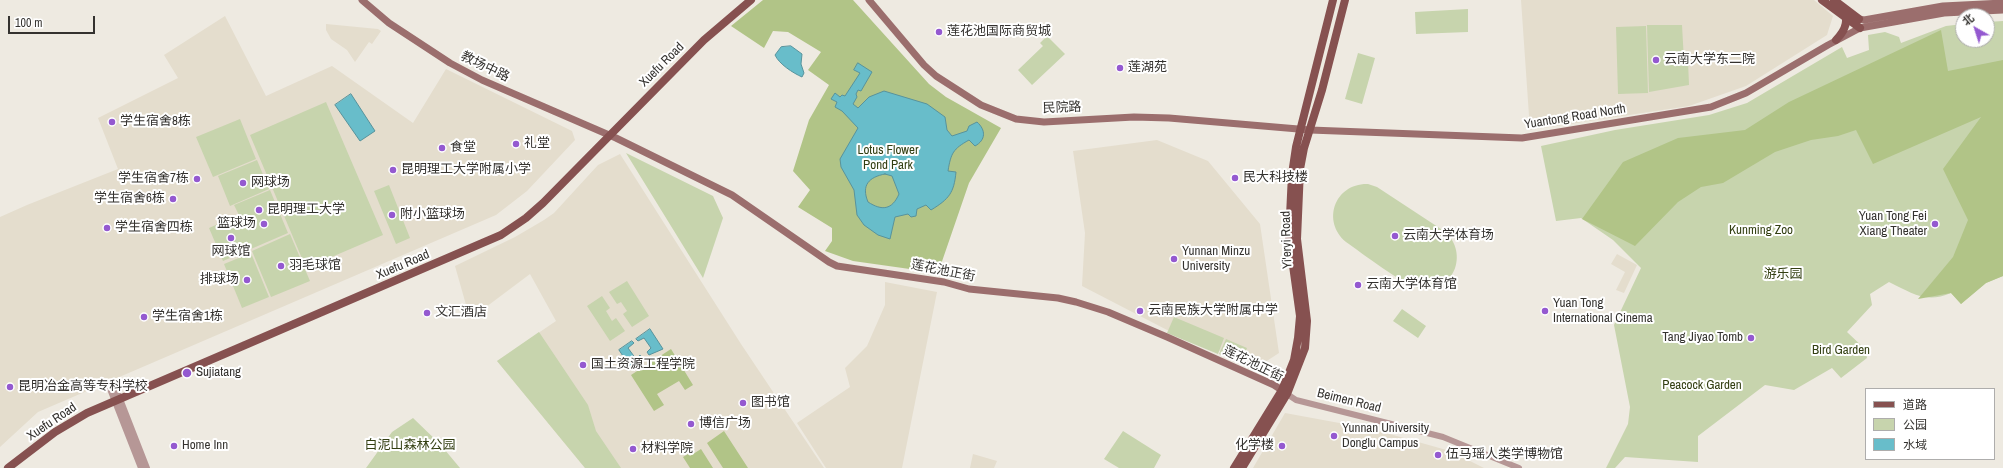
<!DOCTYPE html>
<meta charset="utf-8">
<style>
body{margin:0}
#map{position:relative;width:2003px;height:468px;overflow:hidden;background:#eeeae1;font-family:"Archivo Narrow","Noto Sans SC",sans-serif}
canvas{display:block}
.legend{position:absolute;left:1865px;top:388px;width:130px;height:72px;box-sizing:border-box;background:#fff;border:1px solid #aeadac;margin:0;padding:5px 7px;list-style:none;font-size:12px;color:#34322f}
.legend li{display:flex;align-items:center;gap:8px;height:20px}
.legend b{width:20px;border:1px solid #aeadac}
.north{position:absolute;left:1955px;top:8px;width:40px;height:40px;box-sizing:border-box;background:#fff;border:1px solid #aeadac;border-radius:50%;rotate:321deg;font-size:11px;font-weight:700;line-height:16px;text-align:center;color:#34322f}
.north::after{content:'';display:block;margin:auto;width:14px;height:18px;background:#9459d0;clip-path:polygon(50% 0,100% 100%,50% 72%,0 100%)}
.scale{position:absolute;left:8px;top:16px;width:87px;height:18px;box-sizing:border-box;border:2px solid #34322f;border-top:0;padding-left:5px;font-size:12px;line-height:14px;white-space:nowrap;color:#34322f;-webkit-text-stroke:3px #fff;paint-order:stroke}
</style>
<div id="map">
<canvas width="2003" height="468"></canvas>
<ul class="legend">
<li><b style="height:5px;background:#865150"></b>道路</li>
<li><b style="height:11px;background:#c7d4ad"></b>公园</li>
<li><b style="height:11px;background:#68bdca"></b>水域</li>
</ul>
<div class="north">北</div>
<div class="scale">100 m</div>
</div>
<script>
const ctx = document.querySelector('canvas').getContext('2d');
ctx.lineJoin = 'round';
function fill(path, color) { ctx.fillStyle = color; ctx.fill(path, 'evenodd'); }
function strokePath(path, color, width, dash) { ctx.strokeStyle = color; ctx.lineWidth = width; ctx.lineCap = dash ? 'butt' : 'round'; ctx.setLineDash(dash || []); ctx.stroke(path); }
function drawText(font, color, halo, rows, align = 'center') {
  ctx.font = font + ' "Archivo Narrow","Noto Sans SC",sans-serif'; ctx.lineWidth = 4; ctx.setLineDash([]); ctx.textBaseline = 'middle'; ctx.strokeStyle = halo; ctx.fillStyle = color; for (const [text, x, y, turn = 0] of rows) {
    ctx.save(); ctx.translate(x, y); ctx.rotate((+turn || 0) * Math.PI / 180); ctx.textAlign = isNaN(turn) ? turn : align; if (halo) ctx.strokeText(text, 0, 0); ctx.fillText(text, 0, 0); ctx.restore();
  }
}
const built = new Path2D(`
 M1521,0H1814L1833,16L1827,35L1746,86L1689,106L1530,130Z
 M225,16L266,96L332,66L413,123L446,69L572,131L575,140L527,191L496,215L38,412L0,447V217L27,205L118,169L98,118L178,78L164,55Z
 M326,24L378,29L381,31L372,44L369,42L355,62L347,50L331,39L326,30Z
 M1157,140L1208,161L1260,224L1279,353L1259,366L1171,332L1082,286L1085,233L1073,151Z
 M620,154L741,344L824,468H585L497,361L556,321L530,274L470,319L455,266L515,237L544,220L554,213L598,165Z
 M1617,254L1637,265L1624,293L1616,290L1625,272L1611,264Z
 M885,282L937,292L902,468H826L797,423L850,387L845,368L867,346L885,305Z
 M1285,413L1372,429L1450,451L1484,468H1253Z
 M973,454L997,461L994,468H970Z`);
const green = new Path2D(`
 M1468,9V32L1416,34L1415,12Z
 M2003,21V276L1986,283L1961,304L1951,293C1926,304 1912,293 1889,282L1870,294L1872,305L1847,332L1865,349L1867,358L1841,378L1832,368L1794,390L1765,385L1698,436V462L1625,457L1615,468H1606L1628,424L1630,407L1614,325L1641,268L1613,240L1581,218L1556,221L1541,146L1615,130L1709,115L1747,103L1842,47L1847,58L1869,50L1868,35L1885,32L1899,37L1901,43L1946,26L1963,24V40H1987V22Z
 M1647,25H1688H1682L1684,61H1690H1688L1689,85L1649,92Z
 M1646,26L1648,93L1618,94L1616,27Z
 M1047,36L1065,54L1032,85L1018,70L1043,46L1040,43Z
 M1358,53L1375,58L1362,104L1345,99Z
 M326,102L383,235L306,268L250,135Z
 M240,119L256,159L213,177L196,137Z
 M626,153L713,196L723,218L703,278Z
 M257,160L269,189L230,206L218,176Z
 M1368,184L1377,187L1444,231C1470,252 1454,295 1419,288C1403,285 1362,253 1346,242C1321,221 1335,183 1368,184Z
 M389,185L410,238L396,244L374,191Z
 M270,190L288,233L223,261L209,228L239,215L234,205Z
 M290,234L310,281L271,297L252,251Z
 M251,253L269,297L242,308L224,264Z
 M627,281L649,316L632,327L623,314L627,311L621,302L617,304L609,292Z
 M602,296L610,308L606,311L612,321L616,318L625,331L610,341L587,306Z
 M1402,309L1426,326L1418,338L1393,321Z
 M1174,317L1224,338L1218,354L1167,333Z
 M539,332L588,405L596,431L621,468H585L497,361Z
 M1226,339L1247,348L1241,363L1219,354Z
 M413,418L440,444L460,468H366L392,432Z
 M1123,431L1161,455L1154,468H1119L1104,459Z`);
const forest = new Path2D(`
 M763,0H853L929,84L946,97L1001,128L969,183L938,273L853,261L825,251L832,241V228L798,207L810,190L793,171L809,120L829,85L808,70L821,52L788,32L773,31L764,48L731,26Z
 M1941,30L1948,71L2003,60V276L1986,283L1961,304L1951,293L1918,299L1953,257L1968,220L1943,169L1981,117L1873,164L1856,130L1838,136L1811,140L1775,152L1723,183L1701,187L1678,202L1635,246L1582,219L1623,162L1678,138L1745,130L1789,102Z
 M671,349L693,385L685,390L679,381L657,394L664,405L654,411L631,375Z
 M724,431L748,468H723L707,443Z
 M701,449L713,468H690L683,457L688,454L690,456Z`);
const water = new Path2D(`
 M791,46L802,54L801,64L804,73L802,77C793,73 779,64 775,55L781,47Z
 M858,63L872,72L861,91L858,90L856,94L857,97L853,104L858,108L869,97L884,91L927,104L945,117L947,130L952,136L967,131L969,126L977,122C986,130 986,140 975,146L969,140C953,149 951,153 948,171L956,172C954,193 949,199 931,210L926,205L917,209L916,216L911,217L908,214L895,217L890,239L878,235L864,225L857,215L854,190L841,167L840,159L858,128L842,111L835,107L837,102L831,99L835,93L840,97L842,95L845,96L860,73L854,70ZM885,174L892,176L899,194C892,210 882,211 868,202C861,185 869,177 885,174Z
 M351,94L375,131L360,141L335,105Z
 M650,329L663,349L649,355L647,352L651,348L644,338L638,341L636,339Z
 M632,341L634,343L628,348L636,359L640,355L642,359L632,370L619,350Z`);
const tertiary = new Path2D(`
 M115,386L147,468
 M110,389L141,468
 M1287,394L1296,400L1443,437L1519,468`);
const secondary = new Path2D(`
 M362,0L389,23L450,63L482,80L616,138L732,195L829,262L837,266L944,282L969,289L1058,298L1076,302L1108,312L1167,337L1274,385L1286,393
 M869,0L924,65L936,76L981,105L1016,119L1044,122L1134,117L1169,118L1310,130L1522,138L1711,107L1746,93L1828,45L1860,28L1944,13L2003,10
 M1859,19L1864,20L1943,6L2003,3`);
const primary = new Path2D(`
 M1822,0L1860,28
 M1834,0L1859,19
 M1836,40C1846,30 1850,19 1841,6
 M8,468L55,432L87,413L501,235L526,218L543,203L704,40L751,0
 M1234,468L1282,390L1294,360L1298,338L1300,316L1289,237L1292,174L1296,147L1333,0
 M1242,468L1287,394L1305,348L1307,321L1297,239L1300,169L1304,148L1322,90L1345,0`);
const markers = [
 [939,32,4,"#9459d0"],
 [1656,60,4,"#9459d0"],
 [1120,68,4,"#9459d0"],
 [112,122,4,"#9459d0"],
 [516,144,4,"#9459d0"],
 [442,148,4,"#9459d0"],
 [393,170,4,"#9459d0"],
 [1235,178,4,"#9459d0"],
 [197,179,4,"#9459d0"],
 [243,183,4,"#9459d0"],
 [173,199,4,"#9459d0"],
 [259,210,4,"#9459d0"],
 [392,215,4,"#9459d0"],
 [264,224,4,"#9459d0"],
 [1935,224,4,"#9459d0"],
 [107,228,4,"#9459d0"],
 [1395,236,4,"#9459d0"],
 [231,238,4,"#9459d0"],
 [1174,259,4,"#9459d0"],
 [281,266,4,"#9459d0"],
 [247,280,4,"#9459d0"],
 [1358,285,4,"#9459d0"],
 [1140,311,4,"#9459d0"],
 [1545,311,4,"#9459d0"],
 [427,313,4,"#9459d0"],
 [144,317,4,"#9459d0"],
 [1751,338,4,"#9459d0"],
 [583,365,4,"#9459d0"],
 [187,373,5,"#9459d0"],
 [10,387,4,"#9459d0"],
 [743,403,4,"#9459d0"],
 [691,424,4,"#9459d0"],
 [1334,436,4,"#9459d0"],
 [174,446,4,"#9459d0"],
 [1282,446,4,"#9459d0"],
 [633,449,4,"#9459d0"],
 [1438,455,4,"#9459d0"]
];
const poiNames = [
 ["莲花池国际商贸城",947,32],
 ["云南大学东二院",1664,60],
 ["莲湖苑",1128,68],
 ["学生宿舍8栋",120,122],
 ["礼堂",524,144],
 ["食堂",450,148],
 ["昆明理工大学附属小学",401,170],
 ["民大科技楼",1243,178],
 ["学生宿舍7栋",189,179,"right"],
 ["网球场",251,183],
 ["学生宿舍6栋",165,199,"right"],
 ["昆明理工大学",267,210],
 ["附小篮球场",400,215],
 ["Yuan Tong Fei",1927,217,"right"],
 ["Xiang Theater",1927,232,"right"],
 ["篮球场",256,224,"right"],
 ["学生宿舍四栋",115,228],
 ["云南大学体育场",1403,236],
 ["网球馆",231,252,"center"],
 ["Yunnan Minzu",1182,252],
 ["University",1182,267],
 ["羽毛球馆",289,266],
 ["排球场",239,280,"right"],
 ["云南大学体育馆",1366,285],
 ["Yuan Tong",1553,304],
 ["International Cinema",1553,319],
 ["云南民族大学附属中学",1148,311],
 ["文汇酒店",435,313],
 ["学生宿舍1栋",152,317],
 ["Tang Jiyao Tomb",1743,338,"right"],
 ["国土资源工程学院",591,365],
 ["Sujiatang",196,373],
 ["昆明冶金高等专科学校",18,387],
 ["图书馆",751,403],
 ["博信广场",699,424],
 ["Yunnan University",1342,429],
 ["Donglu Campus",1342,444],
 ["Home Inn",182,446],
 ["化学楼",1274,446,"right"],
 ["材料学院",641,449],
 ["伍马瑶人类学博物馆",1446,455]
];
const streetNames = [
 ["Xuefu Road",662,65,-45],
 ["教场中路",485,67,26],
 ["民院路",1062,108,-2],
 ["Yuantong Road North",1575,117,-9],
 ["Yi'eryi Road",1287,240,-92],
 ["Xuefu Road",403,265,-23],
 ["莲花池正街",943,271,11],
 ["莲花池正街",1253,364,26],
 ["Beimen Road",1349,401,14],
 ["Xuefu Road",52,422,-34]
];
const parkNames = [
 ["Lotus Flower",888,151],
 ["Pond Park",888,166],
 ["Kunming Zoo",1761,231],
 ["游乐园",1783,275],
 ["Bird Garden",1841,351],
 ["Peacock Garden",1702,386],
 ["白泥山森林公园",410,446]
];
fill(built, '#e4ddcd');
fill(green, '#c7d4ad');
fill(forest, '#b1c487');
fill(water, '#68bdca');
strokePath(water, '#58939c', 1);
strokePath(tertiary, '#b69796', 6);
strokePath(secondary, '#9b6e6d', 7);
strokePath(primary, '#865150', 8);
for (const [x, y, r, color] of markers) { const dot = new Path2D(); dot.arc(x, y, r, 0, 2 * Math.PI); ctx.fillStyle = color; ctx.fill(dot); strokePath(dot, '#fff', 1.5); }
drawText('13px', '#34322f', '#fff', poiNames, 'left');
drawText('13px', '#34322f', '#fff', streetNames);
drawText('13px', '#333f12', '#fff', parkNames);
</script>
